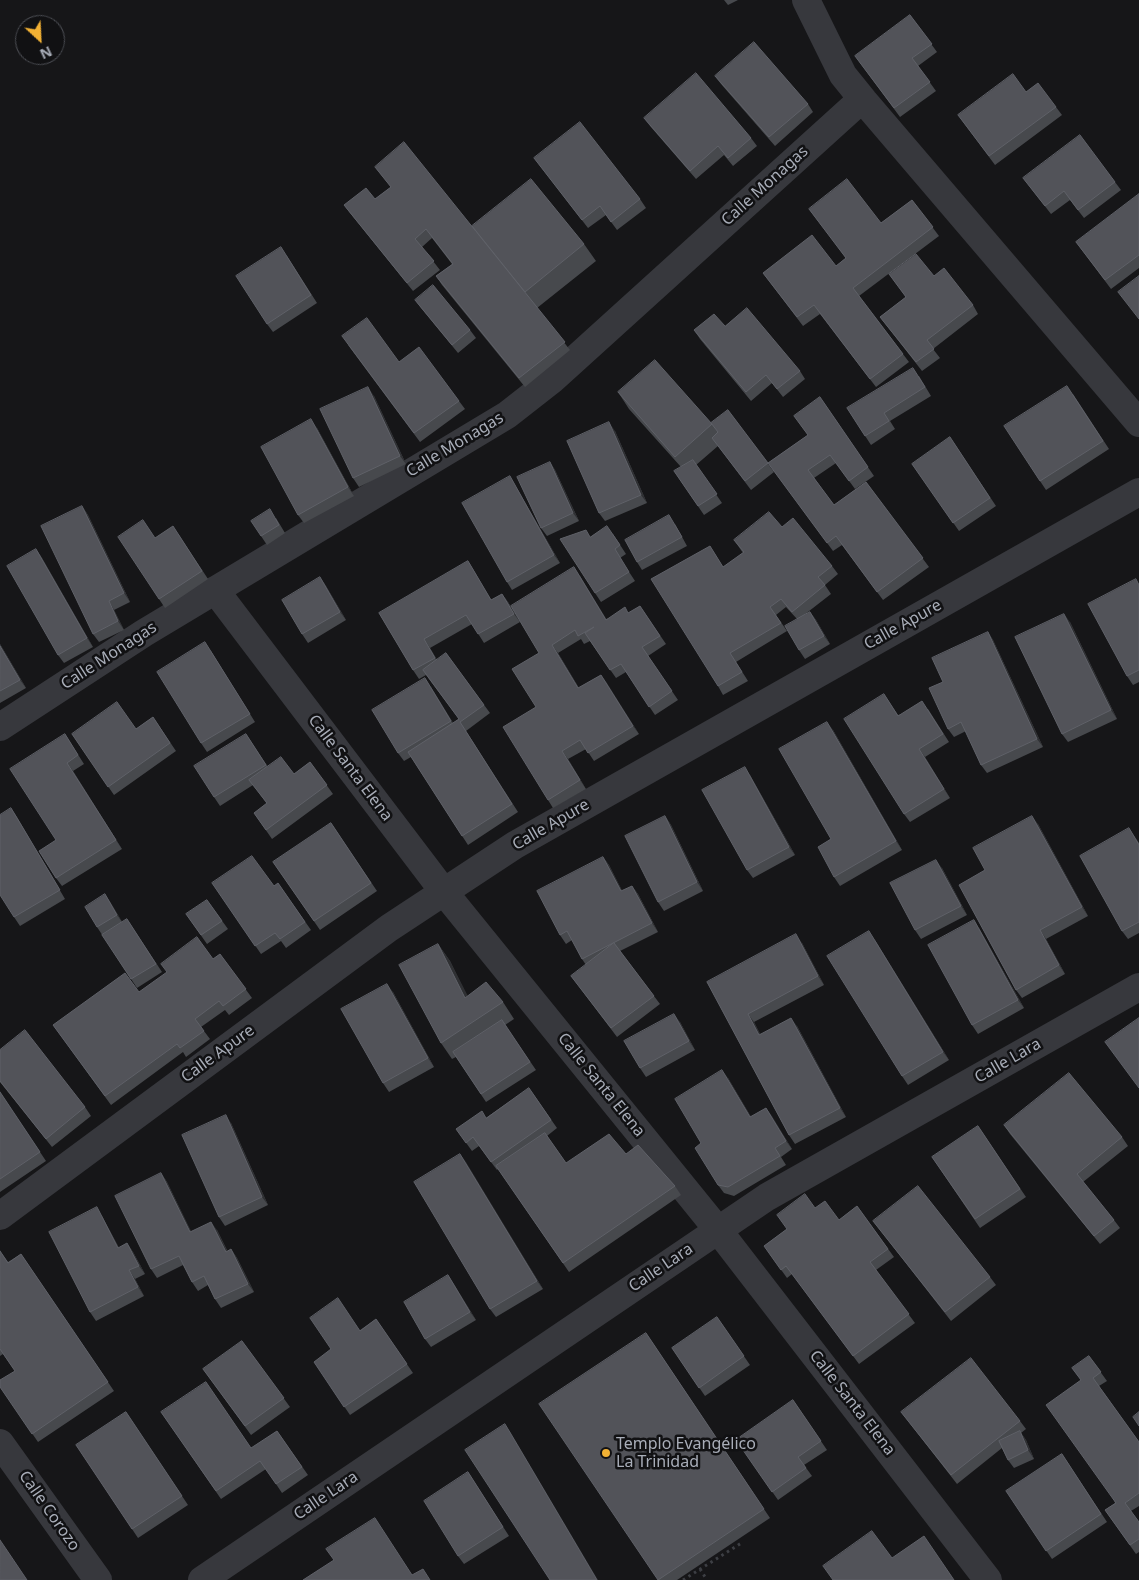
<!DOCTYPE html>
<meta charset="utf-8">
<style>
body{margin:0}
#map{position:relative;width:1139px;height:1580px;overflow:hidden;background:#161618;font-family:"Noto Sans",sans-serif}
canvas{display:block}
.north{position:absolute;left:15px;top:15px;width:50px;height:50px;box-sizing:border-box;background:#111113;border:1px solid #4d4f55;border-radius:50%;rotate:155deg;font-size:14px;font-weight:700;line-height:20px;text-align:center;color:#a8adb8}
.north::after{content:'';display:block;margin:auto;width:18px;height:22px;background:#f2b134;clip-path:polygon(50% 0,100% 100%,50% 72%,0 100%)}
</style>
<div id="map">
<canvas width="1139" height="1580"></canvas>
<div class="north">N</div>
</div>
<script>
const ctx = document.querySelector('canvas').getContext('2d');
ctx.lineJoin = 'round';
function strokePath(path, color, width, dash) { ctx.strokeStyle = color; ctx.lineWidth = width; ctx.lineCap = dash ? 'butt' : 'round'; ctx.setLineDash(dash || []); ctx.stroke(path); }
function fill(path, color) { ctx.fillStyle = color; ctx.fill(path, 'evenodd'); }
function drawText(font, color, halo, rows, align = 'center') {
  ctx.font = font + ' "Noto Sans",sans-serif'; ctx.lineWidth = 5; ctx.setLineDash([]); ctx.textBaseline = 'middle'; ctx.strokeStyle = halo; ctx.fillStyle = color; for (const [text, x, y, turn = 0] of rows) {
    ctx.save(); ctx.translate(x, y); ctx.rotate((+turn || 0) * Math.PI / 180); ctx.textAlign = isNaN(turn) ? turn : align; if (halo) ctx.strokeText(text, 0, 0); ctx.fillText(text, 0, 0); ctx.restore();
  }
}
const path = new Path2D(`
 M700,1569L707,1580
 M683,1580L743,1542`);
const minor = new Path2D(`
 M806,0L843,75L864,101L1139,423
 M215,590L444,892L718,1230L988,1580
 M0,727L144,633L507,415L553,379L862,99
 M0,1216L389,928L515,845L1139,492
 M0,1443L98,1580
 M202,1580L767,1197L1139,987`);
const wall = new Path2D(`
 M724,0H738L728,5Z
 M910,15L937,52L918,66L936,91L900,117L855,56Z
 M715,76L808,104L813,112L775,146L721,84Z
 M1026,92L1056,107L1062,115L995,165L958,115Z
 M644,118L751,138L757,146L733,166L724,155L696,179L650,126Z
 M534,158L640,199L646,208L617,230L606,215L588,228Z
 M375,167L480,237L472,226L584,244L596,261L537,308L570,350L525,387L442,285L436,276L452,264L432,238L422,247L440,270L413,291L350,213L344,205L375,199L391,187Z
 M1023,178L1115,182L1121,190L1084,218L1070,200L1051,214Z
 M1139,194V268L1111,289L1076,242Z
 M912,200L939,236L859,296L909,362L876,387L820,314L803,326L763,273L836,266L846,258L809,209L881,223Z
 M287,256L317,303L273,332L267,324Z
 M889,274L934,276L973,305L978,314L933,349L940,358L922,371L880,317L906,297Z
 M415,300L470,330L476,338L458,353L421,308Z
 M725,326L800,371L805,379L783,397L772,383L751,401L700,339L694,330Z
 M348,345L399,362L459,401L465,409L420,442Z
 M919,376L931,396L890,421L895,429L871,445L847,408Z
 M618,392L711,423L728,410L774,472L751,490L718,446L696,465L722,503L704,515L674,471L681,467L629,409Z
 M1073,394L1109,449L1046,490L1040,481Z
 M374,396L406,464L359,487L353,478Z
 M820,397L874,476L855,489L836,463L814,478L834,505L866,482L929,567L883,600L842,545L833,551L768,463L808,435L794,416Z
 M317,428L354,496L304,523L298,515Z
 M615,431L647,503L605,521L599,513Z
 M950,437L996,506L959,531L912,464Z
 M550,462L555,470L579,521L547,536L541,528Z
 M510,476L515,485L560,563L512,590L507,582Z
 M82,506L88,515L130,602L114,610L124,630L99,642L93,634Z
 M276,518L285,533L267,545L261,536Z
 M675,524L687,546L642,570L637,562Z
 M782,527L832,566L838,574L825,585L831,594L804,615L810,612L816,620L830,644L805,659L799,650L797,619L786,607L776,615L787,631L736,662L748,681L723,695L718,686L710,546L723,567L743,553L734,540Z
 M613,534L626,554L620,558L635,581L601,602L595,593L590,537Z
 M179,535L208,579L165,608L159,599L155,538Z
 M36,549L42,558L93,647L64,663L58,655Z
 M468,561L473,569L491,600L502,594L508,602L520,622L484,643L472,624L430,648L437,660L446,653L490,713L466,731L518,812L468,845L411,757L404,761L398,753L431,687L453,723L459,719L426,675L419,679L413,670L379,613Z
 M580,576L606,619L629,613L640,606L666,644L648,656L678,700L655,715L626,672L616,678L590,641L584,644L581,639L558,653L579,688L601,675L639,734L594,761L586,749L568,759L586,789L553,808L548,800L536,707L539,653Z
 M320,577L326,586L346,620L308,643L302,634Z
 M1139,584V682L1133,685L1127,676Z
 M1070,622L1117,719L1068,742L1062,734Z
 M988,632L993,640L1043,747L987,773L981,765L966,731L954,737L948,729L943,682Z
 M0,644L26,688L0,703Z
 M211,651L255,722L207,752L201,743Z
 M884,694L898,715L928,709L949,742L925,757L950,798L910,822L904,814Z
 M153,717L176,751L114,795L72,734L136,729Z
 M833,730L902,850L840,886L834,877L831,839Z
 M65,734L84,764L73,771L122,849L62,886L56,878V840Z
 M246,734L268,767L294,774L310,762L333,794L272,839L254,813L267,804L253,785L220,806L214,797Z
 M750,775L795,855L753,878L747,870Z
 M11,808L17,817L65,899L20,926L14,917Z
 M665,816L671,825L703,891L664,911L658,902Z
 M331,823L377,891L320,930L273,862Z
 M1038,824L1088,916L1046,939L1065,974L1022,998L1016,990L985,870Z
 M1129,828L1139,843V933L1128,939L1122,931Z
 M603,857L609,865L622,891L632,886L638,894L658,932L620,951L660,1004L617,1037L571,976L586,965L582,959L572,940L566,944L560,935Z
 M942,868L967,915L921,939L915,930Z
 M212,883L274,886L278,883L311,930L286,948L281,941L261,954Z
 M105,894L122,922L127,919L162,972L137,988L97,927Z
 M207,900L228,929L207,944L186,914Z
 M979,928L1024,1008L978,1034L972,1025Z
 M875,940L949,1060L908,1085L902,1076Z
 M802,943L824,985L754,1022L760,1034L797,1026L846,1117L795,1144L789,1135L707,982Z
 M438,944L450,961L467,996L503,1002L514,1019L505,1025L536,1070L486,1102L456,1057L452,1059L441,1043Z
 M220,954L252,998L229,1015L225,1010L201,1027L210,1039L186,1057L183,1052L111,1105L53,1025L139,992L213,959Z
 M393,992L434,1067L389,1092L383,1083Z
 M680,1022L695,1050L646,1077L640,1068Z
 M0,1050L85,1107L91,1116L52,1147L0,1082Z
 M728,1078L751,1117L766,1108L792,1149L781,1157L786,1165L734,1196L724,1193L718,1185L701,1143Z
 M529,1088L557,1128L547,1136L566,1163L626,1154L675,1186L681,1195L569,1272L498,1169L497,1170L479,1146L472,1151L456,1129L486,1118Z
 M0,1092L46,1161L0,1192Z
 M231,1123L268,1205L225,1226L219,1217Z
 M1004,1125L1122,1137L1128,1146L1083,1182L1114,1220L1120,1228L1100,1244L1010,1134Z
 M978,1126L1026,1197L980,1228L932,1157Z
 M460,1154L543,1289L496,1317L490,1309Z
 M161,1173L167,1182L191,1232L217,1230L228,1252L231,1249L237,1258L254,1292L221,1308L215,1299L208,1285L198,1291L192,1282L183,1265L157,1278L151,1269Z
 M857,1206L894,1257L876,1270L915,1323L859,1364L792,1274L787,1278L764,1246L815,1208L839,1220Z
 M102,1216L119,1248L127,1243L133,1252L145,1274L135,1279L144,1296L96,1321L90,1312Z
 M873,1221L990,1277L996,1285L951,1321Z
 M0,1251L8,1262L21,1254L114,1391L38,1442L0,1387L15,1371L3,1354L0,1356Z
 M448,1275L476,1320L431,1347L425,1339Z
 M717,1317L750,1365L705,1396L672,1348Z
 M376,1319L413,1373L350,1415L314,1362Z
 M646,1333L770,1518L677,1580H658Z
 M242,1341L290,1407L251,1435L203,1369Z
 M1089,1356L1107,1381L1099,1386L1139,1442V1506L1131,1511L1139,1522V1552L1136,1554L1105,1510L1115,1503L1081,1380L1072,1368Z
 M793,1400L827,1450L804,1465L812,1476L778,1500L736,1440Z
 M126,1412L188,1505L138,1538L76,1445Z
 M161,1412L252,1448L277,1431L308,1475L282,1493L266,1469L221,1499Z
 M901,1412L1020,1421L1026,1429L1021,1433L1026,1440L1034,1459L1014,1468L1008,1460L1002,1448L957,1484Z
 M1062,1454L1107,1522L1052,1559L1006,1491Z
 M468,1472L509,1536L464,1564L458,1556Z`);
const shadedWall = new Path2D(`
 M368,387L374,396L406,464L400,456Z
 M311,419L317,428L354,496L348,487Z
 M609,422L615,431L647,503L641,495Z
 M550,462L555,470L579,521L573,513Z
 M510,476L515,485L560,563L554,555Z
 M82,506L88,515L130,602L124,593Z
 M36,549L42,558L93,647L87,638Z
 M468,561L473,569L497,609L491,600Z
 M574,567L580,576L612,628L606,620Z
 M320,577L326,586L346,620L340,612Z
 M502,594L508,602L520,622L514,614Z
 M109,601L114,610L124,630L118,621Z
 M810,612L816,620L830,644L824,636Z
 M1064,614L1070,622L1117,719L1111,710Z
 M988,632L993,640L1043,747L1037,739Z
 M424,639L430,648L441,666L435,658Z
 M0,644L26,688L20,680L0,646Z
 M552,645L558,653L584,697L578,688Z
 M601,675L607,683L639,734L633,726Z
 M425,678L431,687L457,729L451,721Z
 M827,722L833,730L902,850L896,841Z
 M919,749L925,757L950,798L944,789Z
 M562,751L568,759L586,789L580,780Z
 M67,763L73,771L122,849L116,840Z
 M745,767L750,775L795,855L789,847Z
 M665,816L671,825L703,891L697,882Z
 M1032,816L1038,824L1088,916L1082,907Z
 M603,857L609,865L627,900L621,891Z
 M936,860L942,868L967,915L961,906Z
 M632,886L638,894L658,932L652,923Z
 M105,894L111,903L123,923L117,915Z
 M974,920L979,928L1024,1008L1018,1000Z
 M1040,930L1046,939L1065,974L1059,965Z
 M869,931L875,940L949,1060L943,1052Z
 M796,934L802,943L824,985L818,976Z
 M438,944L450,961L477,1014L465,998Z
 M387,984L393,992L434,1067L428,1058Z
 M674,1014L680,1022L695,1050L689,1041Z
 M748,1014L754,1022L765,1043L759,1035Z
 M791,1018L797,1026L846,1117L840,1108Z
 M722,1070L728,1078L756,1125L750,1117Z
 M766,1108L772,1116L792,1149L786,1141Z
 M226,1115L231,1123L268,1205L262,1197Z
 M460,1154L466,1162L543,1289L537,1281Z
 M161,1173L167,1182L196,1241L190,1232Z
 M97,1207L102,1216L124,1257L118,1248Z
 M211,1222L217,1230L232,1261L226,1252Z
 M127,1243L133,1252L145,1274L139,1266Z
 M231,1249L237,1258L254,1292L248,1284Z
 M129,1270L135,1279L144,1296L138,1287Z
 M448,1275L454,1284L476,1320L470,1312Z
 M505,1424L511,1433L598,1580H597Z
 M1020,1431L1026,1440L1034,1459L1028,1450Z`);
const building = new Path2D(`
 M910,15L932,44L912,58L930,82L894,108L855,56Z
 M754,42L808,104L769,137L715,76Z
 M696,73L751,138L728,158L718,146L690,171L644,118Z
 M1013,74L1026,92L1038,83L1056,107L989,156L958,115Z
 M580,122L640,199L611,222L600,206L582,220L534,158Z
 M1080,135L1115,182L1078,210L1064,191L1045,206L1023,178Z
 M404,142L565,342L519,378L436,276L453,264L426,229L415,239L434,261L407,283L344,205L366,188L375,199L391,187L375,167Z
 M531,179L584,244L525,292L472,226Z
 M847,179L881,223L912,200L933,227L853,288L903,354L870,379L814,305L797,317L763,273L812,235L836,266L846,258L809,209Z
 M1139,194V255L1105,280L1076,242Z
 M281,247L311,295L267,324L236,276Z
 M916,254L934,276L944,268L973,305L927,340L934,349L916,362L880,317L906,297L889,274Z
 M1139,276V319L1118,292Z
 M433,285L470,330L452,345L415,300Z
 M747,308L800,371L777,389L766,375L746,392L694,330L714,314L725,326Z
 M367,318L399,362L419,347L459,401L414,433L342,336Z
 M655,360L712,424L675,457L618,392Z
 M913,368L925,387L884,413L889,421L865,436L847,408Z
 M1067,386L1103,441L1040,481L1004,426Z
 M368,387L400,456L353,478L320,409Z
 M820,397L868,467L849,481L830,455L808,470L834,505L866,482L923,558L877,592L836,536L827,543L768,463L808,435L794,416Z
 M728,410L768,463L745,481L712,438L718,432L711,423Z
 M311,419L348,487L298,515L261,447Z
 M609,422L641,495L599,513L567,441Z
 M950,437L990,498L953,523L912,464Z
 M693,460L717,494L698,506L674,471Z
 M550,462L573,513L541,528L517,477Z
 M510,476L554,555L507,582L462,503Z
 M82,506L124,593L109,601L118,621L93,634L41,526Z
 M270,509L279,525L261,536L251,521Z
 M769,512L782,527L793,518L832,566L818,577L825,585L792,612L781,599L770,607L781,623L730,653L742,672L718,686L651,579L710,546L723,567L744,552L734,540Z
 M669,515L682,537L637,562L625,540Z
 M143,520L155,538L173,526L202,571L159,599L118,537Z
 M607,526L620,545L615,549L629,572L595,593L560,539L586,530L590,537Z
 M36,549L87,638L58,655L7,566Z
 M468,561L491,600L502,594L514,614L478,634L466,615L424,639L435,658L413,670L379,613Z
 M574,567L606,620L625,607L628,613L640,606L660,636L642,647L672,691L649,707L621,664L610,670L585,633L594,627L578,636L575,630L552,645L578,688L601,675L633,726L588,753L580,740L562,751L580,780L548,800L503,727L536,707L512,669L539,653L511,606Z
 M320,577L340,612L302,634L282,600Z
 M1136,579L1139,585V670L1127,676L1088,604Z
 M810,612L824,636L799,650L785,626Z
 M1064,614L1111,710L1062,734L1015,637Z
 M988,632L1037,739L981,765L961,722L948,729L929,688L943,682L932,658Z
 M205,642L250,714L201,743L157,672Z
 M0,646L20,680L0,691Z
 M446,653L484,705L460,722L512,804L462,836L408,752L459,719L423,670Z
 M425,678L451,721L398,753L372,710Z
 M884,694L898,716L922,701L943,734L919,749L944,789L904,814L844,719Z
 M117,702L136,729L153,717L170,743L108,787L72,734Z
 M827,722L896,841L834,877L818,847L831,839L779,749Z
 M65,734L78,755L67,763L116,840L56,878L39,851L56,840L10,769Z
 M246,734L266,765L214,797L194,766Z
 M281,757L294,774L310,762L327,785L266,830L254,813L267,803L249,780Z
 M745,767L789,847L747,870L702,790Z
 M11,808L60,890L14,917L0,895V815Z
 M665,816L697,882L658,902L625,836Z
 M1032,816L1082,907L1040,930L1059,965L1016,990L959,885L985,870L973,848Z
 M331,823L371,883L314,921L273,862Z
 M1129,828L1139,845V922L1122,931L1080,856Z
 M252,856L274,886L278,883L305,922L280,939L275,933L255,946L212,883Z
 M603,857L621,891L632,886L652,923L582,959L567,931L560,935L537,891Z
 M936,860L961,906L915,930L890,883Z
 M105,894L117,915L97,927L85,907Z
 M207,900L222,921L201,935L186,914Z
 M127,919L156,964L131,979L102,935Z
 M974,920L1018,1000L972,1025L928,945Z
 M869,931L943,1052L902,1076L827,956Z
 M796,934L818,976L748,1014L759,1035L791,1018L840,1108L789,1135L707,982Z
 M197,937L213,959L220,954L246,989L223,1006L219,1001L195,1019L204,1031L180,1048L177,1044L105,1096L53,1025L125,973L139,992L167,972L161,964Z
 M614,943L654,996L611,1028L571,976Z
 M438,944L465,998L486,982L503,1002L441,1043L399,965Z
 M387,984L428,1058L383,1083L341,1009Z
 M674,1014L689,1041L640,1068L624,1041Z
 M1139,1018V1088L1105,1042Z
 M502,1020L530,1062L481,1094L453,1052Z
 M25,1030L85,1107L46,1139L0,1081V1050Z
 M722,1070L750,1117L766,1108L786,1141L775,1148L780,1156L728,1187L718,1185L695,1148L701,1143L675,1099Z
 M1069,1073L1122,1137L1077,1174L1114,1220L1094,1236L1004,1125Z
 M529,1088L551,1120L491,1162L473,1137L466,1143L456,1129L482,1111L486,1118Z
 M0,1092L40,1152L0,1179Z
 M226,1115L262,1197L219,1217L182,1135Z
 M978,1126L1020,1189L975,1219L932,1157Z
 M545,1133L566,1163L609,1134L626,1154L638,1145L675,1186L563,1263L496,1166Z
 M460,1154L537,1281L490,1309L414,1182Z
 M161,1173L190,1232L211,1222L226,1252L231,1249L248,1284L215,1299L204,1276L192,1282L179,1256L151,1269L115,1196Z
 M918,1186L990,1277L945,1312L873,1221Z
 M805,1194L815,1208L825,1201L839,1220L857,1206L888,1249L870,1262L909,1314L853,1356L786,1266L781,1270L764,1246L787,1229L777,1215Z
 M97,1207L118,1248L127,1243L139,1266L129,1270L138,1287L90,1312L49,1232Z
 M0,1251L8,1263L21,1254L108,1382L32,1434L0,1387V1380L15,1371L0,1349Z
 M448,1275L470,1312L425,1339L404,1302Z
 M338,1298L360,1331L376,1319L407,1364L344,1407L314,1362L331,1349L310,1318Z
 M717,1317L744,1356L699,1388L672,1348Z
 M646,1333L764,1509L658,1580L539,1404Z
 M242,1341L284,1398L245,1426L203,1369Z
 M1089,1356L1101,1372L1093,1378L1139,1442V1493L1125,1503L1139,1522V1539L1130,1545L1105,1510L1116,1503L1046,1405L1081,1380L1072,1368Z
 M971,1358L1020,1421L951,1475L901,1412Z
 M206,1382L251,1448L277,1431L302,1467L276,1484L260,1461L216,1491L161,1412Z
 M793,1400L821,1441L798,1457L806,1468L772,1492L736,1440Z
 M126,1412L182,1496L132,1529L76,1445Z
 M1139,1412V1426L1133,1417Z
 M505,1424L597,1580H550L465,1450Z
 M1020,1431L1028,1450L1008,1460L999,1441Z
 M1062,1454L1101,1514L1046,1551L1006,1491Z
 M468,1472L503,1527L458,1556L424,1501Z
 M375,1518L412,1575L423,1569L430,1580H303L334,1560L326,1549Z
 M872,1531L892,1558L924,1536L954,1580H833L823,1566Z
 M0,1540L27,1580H0Z`);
const markers = [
 [606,1453,5,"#f2b134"]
];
const streetNames = [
 ["Calle Monagas",765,186,-42],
 ["Calle Monagas",455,445,-31],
 ["Calle Apure",903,625,-29],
 ["Calle Monagas",109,656,-33],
 ["Calle Santa Elena",350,768,53],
 ["Calle Apure",551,825,-30],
 ["Calle Apure",218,1054,-36],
 ["Calle Lara",1008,1061,-30],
 ["Calle Santa Elena",601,1085,51],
 ["Calle Lara",661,1268,-34],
 ["Calle Santa Elena",852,1403,52],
 ["Calle Lara",326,1496,-34],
 ["Calle Corozo",49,1511,55]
];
const poiNames = [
 ["Templo Evangélico",616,1444],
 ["La Trinidad",616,1462]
];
strokePath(path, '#3d3f44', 3, [2.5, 4]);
strokePath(minor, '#37383d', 28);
fill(wall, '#47494d');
fill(shadedWall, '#2f3033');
fill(building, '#525359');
strokePath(building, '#5f6168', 1);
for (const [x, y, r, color] of markers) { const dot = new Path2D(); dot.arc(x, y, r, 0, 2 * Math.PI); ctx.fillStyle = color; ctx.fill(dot); strokePath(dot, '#111113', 2); }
drawText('16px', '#a8adb8', '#111113', streetNames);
drawText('16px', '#a8adb8', '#111113', poiNames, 'left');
</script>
